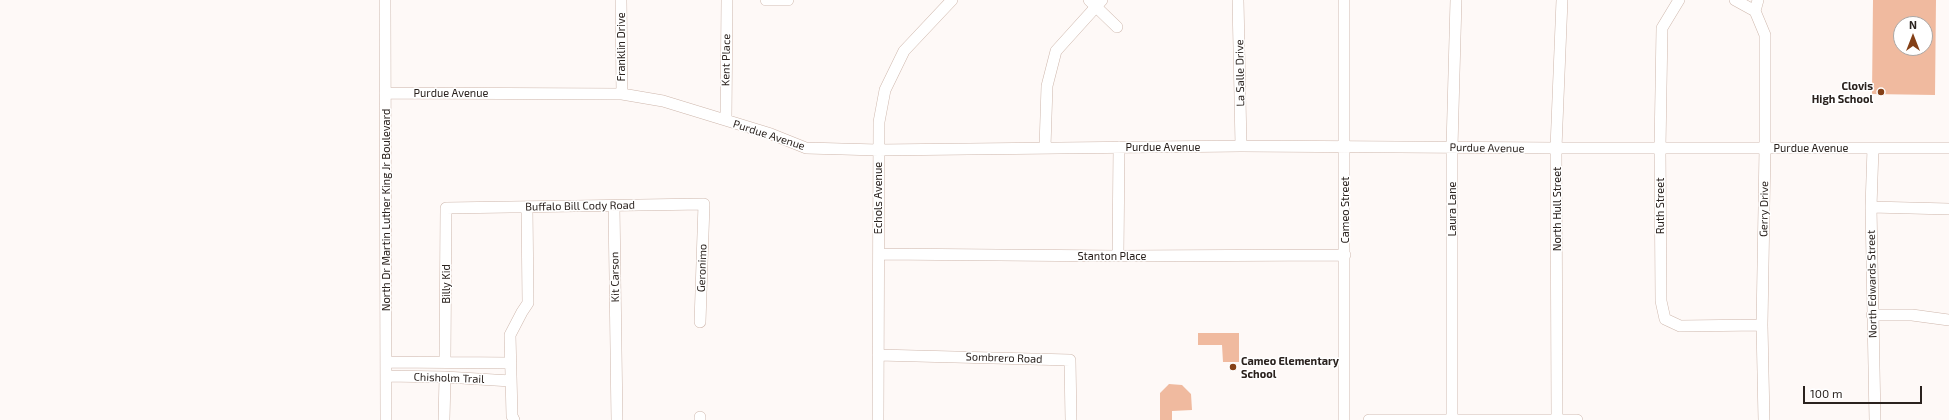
<!DOCTYPE html>
<style>
body{margin:0}
#map{position:relative;width:1949px;height:420px;overflow:hidden;background:#fef9f7;font-family:"Exo 2",sans-serif}
canvas{display:block}
.north{position:absolute;left:1893px;top:16px;width:40px;height:40px;box-sizing:border-box;background:#fff;border:1px solid #aaa7a5;border-radius:50%;rotate:0deg;font-size:11px;font-weight:700;line-height:16px;text-align:center;color:#2a221e}
.north::after{content:'';display:block;margin:auto;width:14px;height:18px;background:#844017;clip-path:polygon(50% 0,100% 100%,50% 72%,0 100%)}
.scale{position:absolute;left:1803px;top:386px;width:119px;height:18px;box-sizing:border-box;border:2px solid #2a221e;border-top:0;padding-left:5px;font-size:12px;line-height:14px;white-space:nowrap;color:#2a221e;-webkit-text-stroke:3px #fff;paint-order:stroke}
</style>
<div id="map">
<canvas width="1949" height="420"></canvas>
<div class="north">N</div>
<div class="scale">100 m</div>
</div>
<script>
const ctx = document.querySelector('canvas').getContext('2d');
ctx.lineJoin = 'round';
function fill(path, color) { ctx.fillStyle = color; ctx.fill(path, 'evenodd'); }
function strokePath(path, color, width, dash) { ctx.strokeStyle = color; ctx.lineWidth = width; ctx.lineCap = dash ? 'butt' : 'round'; ctx.setLineDash(dash || []); ctx.stroke(path); }
function drawText(font, color, halo, rows, align = 'center') {
  ctx.font = font + ' "Exo 2",sans-serif'; ctx.lineWidth = 3; ctx.setLineDash([]); ctx.textBaseline = 'middle'; ctx.strokeStyle = halo; ctx.fillStyle = color; for (const [text, x, y, turn = 0] of rows) {
    ctx.save(); ctx.translate(x, y); ctx.rotate((+turn || 0) * Math.PI / 180); ctx.textAlign = isNaN(turn) ? turn : align; if (halo) ctx.strokeText(text, 0, 0); ctx.fillText(text, 0, 0); ctx.restore();
  }
}
const green = new Path2D(`
 M1873,0H1936L1935,95L1872,94ZM1901,24H1925V48H1901Z
 M1198,333H1239V362H1223L1222,345H1198Z
 M1169,384L1182,385L1191,394L1192,410L1172,411V420H1160V393Z`);
const minor = new Path2D(`
 M385,0L386,420
 M621,0L622,94
 M766,0H788
 M1089,0L1117,27
 M1238,0L1241,146
 M1344,0V420
 M1679,0L1662,28L1660,148L1661,301L1665,319L1680,326L1762,325
 M1735,0L1755,11
 M1758,0L1755,11L1765,35V148L1762,325L1764,420
 M385,93L622,94L663,101L771,134L806,148L878,150L1241,146L1556,148H1949
 M726,120L727,0
 M1045,147L1047,86L1056,51L1102,0
 M1873,148L1871,207L1875,420
 M614,206L617,420
 M1871,207L1949,209
 M879,254L1118,256L1345,255
 M1118,256L1119,147
 M1872,315H1912L1949,320
 M878,355L1070,360L1071,420
 M445,361L446,208L704,204L700,322
 M386,362L511,363
 M386,376L445,377L511,381
 M1452,419V147L1456,0
 M1557,419L1556,148L1562,0
 M444,420L445,377
 M514,420L512,416L510,335L522,312L528,303L527,207
 M700,420V417
 M878,420L879,122L885,90L904,51L952,0
 M1369,420H1577`);
const markers = [
 [1881,92,4,"#844017"],
 [1233,367,4,"#844017"]
];
const streetNames = [
 ["Franklin Drive",621,47,-90],
 ["Kent Place",726,60,-89],
 ["La Salle Drive",1240,73,-91],
 ["Purdue Avenue",451,93],
 ["Purdue Avenue",769,135,18],
 ["Purdue Avenue",1163,147],
 ["Purdue Avenue",1487,148,1],
 ["Purdue Avenue",1811,148],
 ["Echols Avenue",878,198,-90],
 ["Buffalo Bill Cody Road",580,206,-1],
 ["Ruth Street",1660,206,-90],
 ["Laura Lane",1452,209,-90],
 ["North Hull Street",1557,209,-90],
 ["Gerry Drive",1764,209,-89],
 ["North Dr Martin Luther King Jr Boulevard",386,210,-90],
 ["Cameo Street",1345,210,-90],
 ["Stanton Place",1112,256],
 ["Geronimo",702,268,-88],
 ["Kit Carson",615,277,-91],
 ["Billy Kid",446,284,-90],
 ["North Edwards Street",1872,284,-91],
 ["Sombrero Road",1004,358,2],
 ["Chisholm Trail",449,378,2]
];
const poiNames = [
 ["Clovis",1873,86],
 ["High School",1873,99],
 ["Cameo Elementary",1241,361,"left"],
 ["School",1241,374,"left"]
];
fill(green, '#f0ba9f');
strokePath(minor, '#ceb7ac', 12);
strokePath(minor, '#fff', 11);
for (const [x, y, r, color] of markers) { const dot = new Path2D(); dot.arc(x, y, r, 0, 2 * Math.PI); ctx.fillStyle = color; ctx.fill(dot); strokePath(dot, '#fff', 1.5); }
drawText('11px', '#2a221e', '#fff', streetNames);
drawText('bold 11px', '#2a221e', '#fff', poiNames, 'right');
</script>
